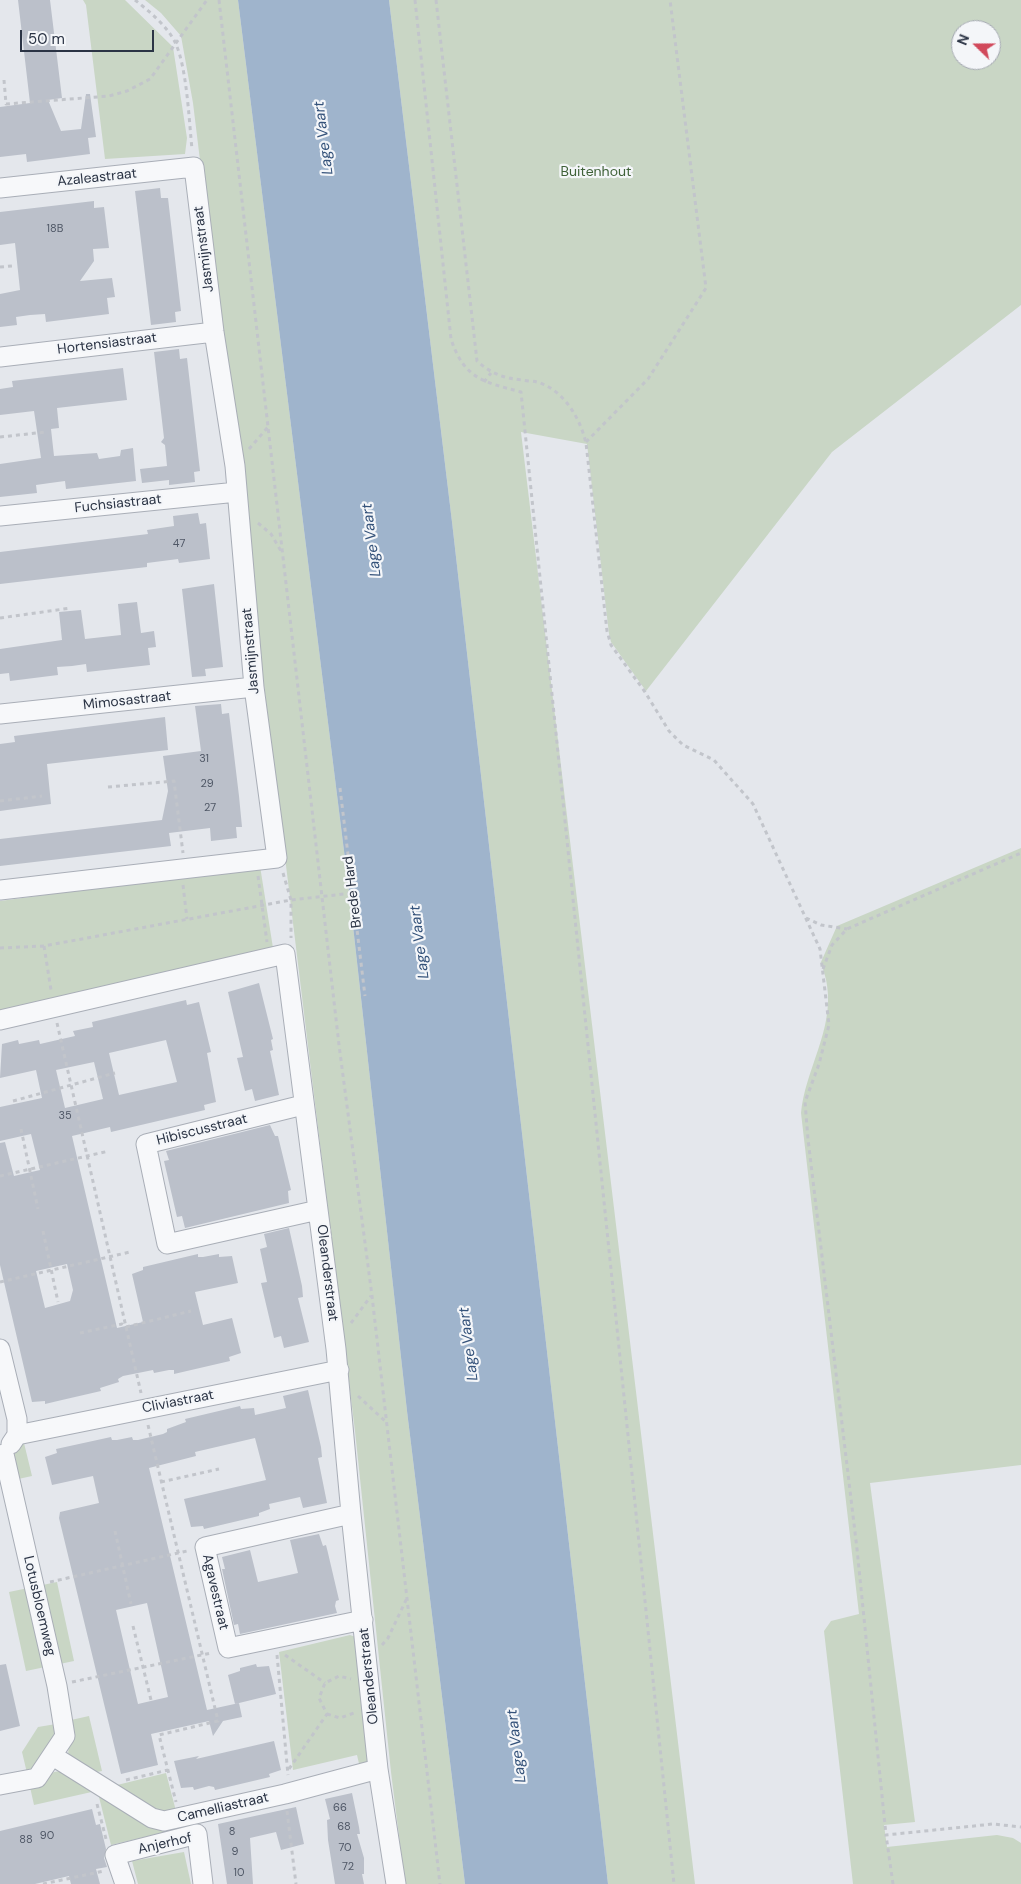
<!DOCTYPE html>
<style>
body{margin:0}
#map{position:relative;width:1021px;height:1884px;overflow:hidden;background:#e4e7ec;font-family:"DM Sans",sans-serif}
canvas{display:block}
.north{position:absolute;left:951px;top:20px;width:50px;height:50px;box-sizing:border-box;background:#f4f6f9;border:1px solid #a4a8b1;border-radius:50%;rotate:292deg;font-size:14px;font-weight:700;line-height:20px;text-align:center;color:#2b3445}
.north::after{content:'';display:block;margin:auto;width:18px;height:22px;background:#d1495b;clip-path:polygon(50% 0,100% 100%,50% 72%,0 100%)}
.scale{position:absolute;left:20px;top:30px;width:134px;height:22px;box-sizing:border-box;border:2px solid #2b3445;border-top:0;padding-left:6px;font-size:15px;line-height:18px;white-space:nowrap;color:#2b3445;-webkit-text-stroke:4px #f4f6f9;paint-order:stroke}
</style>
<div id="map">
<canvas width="1021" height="1884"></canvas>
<div class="north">N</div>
<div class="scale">50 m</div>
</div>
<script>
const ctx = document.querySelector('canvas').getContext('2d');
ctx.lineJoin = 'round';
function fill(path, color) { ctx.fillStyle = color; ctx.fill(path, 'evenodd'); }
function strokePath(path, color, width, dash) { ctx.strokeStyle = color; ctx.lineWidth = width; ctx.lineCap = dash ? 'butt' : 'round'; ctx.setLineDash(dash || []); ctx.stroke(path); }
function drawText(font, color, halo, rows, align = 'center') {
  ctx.font = font + ' "DM Sans",sans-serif'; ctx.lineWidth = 4.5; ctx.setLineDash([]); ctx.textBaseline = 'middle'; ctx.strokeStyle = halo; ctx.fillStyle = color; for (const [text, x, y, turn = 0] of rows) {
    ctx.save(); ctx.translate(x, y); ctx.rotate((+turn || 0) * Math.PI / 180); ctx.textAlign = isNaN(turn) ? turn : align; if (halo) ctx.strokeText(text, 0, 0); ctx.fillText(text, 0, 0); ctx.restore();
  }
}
const green = new Path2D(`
 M83,0H125L173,47L187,138L185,154L105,159L86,5Z
 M145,0H238L350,899L407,1411L465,1884H405L391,1772L355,1431L193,103L181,36L161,13Z
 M389,0H1021V305L832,452L646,691L611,642L609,634L587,444L521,432L695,1884H608L452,522ZM961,30H991V60H961Z
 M1021,848V1465L870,1483L915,1822L884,1825L887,1847L997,1835L1013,1838L1021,1843V1884H853L824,1631L831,1621L859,1614L801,1113C805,1070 834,1030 827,985C826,977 823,970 821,962L837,926Z
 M260,866L273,948L0,1011V901Z
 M24,1443L32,1476L0,1483V1460L10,1458Z
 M57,1582L74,1661L26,1671L9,1592Z
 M350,1635L361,1639L372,1762L360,1768L357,1755L293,1770L279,1652Z
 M89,1716L102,1771L92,1773L68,1755L71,1720Z
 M56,1724C56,1741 41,1765 27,1773L22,1752L38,1727Z
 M60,1771L96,1791L34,1805L30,1787L54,1772Z
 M166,1773L176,1811L162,1815L113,1786Z
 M98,1793L177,1824L178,1829L111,1845Z
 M184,1852L191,1884H138L132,1861Z`);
const water = new Path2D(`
 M238,0H389L452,522L608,1884H465L407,1411L350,899Z`);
const building = new Path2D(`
 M18,0H50L62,98L48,100L61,131L81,129L86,94H90L96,137L88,138L90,154L27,162L26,154L0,157V107L30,103Z
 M160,188L161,198H168L181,311L175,312L176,322L151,325L135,191Z
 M94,201V208L104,207L109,248L93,249L94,261L80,281L112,278L115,297L107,298L109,314L46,322L45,314L30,315L16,317L17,325L0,327V294L20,290L15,243L0,245V212Z
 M179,349L180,359L187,358L200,471L194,472L195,482L169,485V480L142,483L140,469L167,466L165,445L161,442L164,438L154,352Z
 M123,368L127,400L57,408L59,428L51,429L54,456L97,453L99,459L120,456L121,450L133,448L136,481L66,489L65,481L50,483L36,485L37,493L0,497V464L41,458L34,411L0,415V389L13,387L12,381Z
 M198,513L200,524L206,523L210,559L179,563L178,559L147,563V567L0,584V552L148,534L147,530L174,526L173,516Z
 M214,584L223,667L205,669L206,676L192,677L182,589Z
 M137,602L141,633L154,631L156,647L148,648L150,665L87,672L86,664L72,666L57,667L58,675L10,681L9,673L0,674V649L62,640L59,612L81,610L85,639L121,635L118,604Z
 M221,704L222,714L229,713L239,796L242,827H236L237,838L211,841L210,828L169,833L171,846L0,866V839L162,820L168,791L163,756L201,751L195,706Z
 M165,717L168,750L47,764L51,804L0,811V744L15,742L14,736Z
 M259,983L273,1039L271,1040L273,1050L270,1051L279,1095L255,1101L252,1089L245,1091L237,1058L243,1057L228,992Z
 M186,1000L187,1005L199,1002L211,1052L207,1053L216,1102L204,1105L205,1110L111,1132L110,1127L72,1136L117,1328L143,1322L132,1274L143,1270V1267L198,1254V1257H203L219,1254V1257L232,1256L238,1283L195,1292L203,1325L232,1318L241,1353L229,1357L230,1361L174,1374V1370H169L154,1373L153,1370L123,1376L118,1379L119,1382L100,1388L101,1391L62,1400L45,1404V1401L32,1402L0,1265V1143L5,1142L14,1176L40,1170L31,1134L0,1141V1107L42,1098L36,1070L0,1078L2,1044L18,1040L19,1044L39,1040L40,1044L75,1036L73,1031L93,1027L92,1022ZM166,1040L177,1082L119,1095L109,1053ZM94,1062L103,1099L65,1108L56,1070ZM67,1264L73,1290L70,1301L45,1308L36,1271Z
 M270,1125L275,1136H278L291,1190L288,1191L289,1203L185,1228L182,1216L177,1217L164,1161L169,1160L166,1151Z
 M289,1228L302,1286L303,1297L298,1298L309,1342L284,1348L281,1336L274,1338L261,1283L267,1282L260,1249L267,1247L264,1234Z
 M308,1390L321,1447L322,1457L318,1458L327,1503L303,1508L300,1497L269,1504L270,1509L259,1513V1516L204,1529L203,1526L191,1527L184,1499L266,1480L255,1438L195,1452L196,1456L149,1468L207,1710L239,1703L242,1717L223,1721L213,1736L209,1721L151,1734L158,1765L121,1774L59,1518L60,1512L99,1503L93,1476L52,1485L45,1457L57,1453L56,1449L111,1437L112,1440H117L132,1437L133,1440H138L163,1434L167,1432V1429L186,1422L185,1419L240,1406L241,1409L254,1408L255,1415L286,1408L283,1396ZM147,1603L168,1697L138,1704L116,1610Z
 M319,1534L323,1546L326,1545L328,1553L339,1600L336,1601L335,1606L337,1613L240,1634L238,1624L234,1625L222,1569H225L222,1557L250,1550L258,1582L298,1573L290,1540Z
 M6,1664L20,1726L0,1731V1665Z
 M256,1664L257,1667L269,1666L276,1694L235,1704L228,1675L240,1671V1668Z
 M274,1741L281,1770L269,1774L270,1777L215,1790L214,1787L209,1786L194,1790L193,1787L181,1788L174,1761L199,1756L196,1759Z
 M352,1793L359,1827L360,1834H357L364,1858V1874H362L364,1884H335L328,1840L327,1820L330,1819L325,1799Z
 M296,1807L304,1844L281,1850L276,1832L250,1838L253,1884H227L218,1824Z
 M92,1809L96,1825L100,1824L106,1849L104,1858L107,1867L96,1869L100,1884H71L69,1876L35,1884H0V1831Z`);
const path = new Path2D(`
 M135,0C149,11 167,26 175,42C187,67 189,121 192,149
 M219,0L339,1045L372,1296L440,1884
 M415,0L451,339C464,379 484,382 521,392L674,1884
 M436,0L477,361C492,374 503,378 522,380C527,381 533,381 537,382C564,390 580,418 586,443L607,631L611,645L645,692L669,731L683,745L714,760L753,804L820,949L829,1025L819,1064L805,1102L808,1139L857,1549L886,1835
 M4,80L6,104L109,96L127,91L150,79L207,0
 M0,267L12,266
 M484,382L491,373
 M0,437L46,432
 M586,442L648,379L706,288L670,0
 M249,449L268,427
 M258,523L271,534L281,551
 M0,618L71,608
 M108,787L174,781L183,853
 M340,788L365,996
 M0,801L42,796
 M283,873L291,900V938
 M258,876L267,942
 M183,885L187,919
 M806,918L821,925L847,929
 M44,946L51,990
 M0,948L44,946L291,900L353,893
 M823,969L832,945L847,929L1021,853
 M57,1023L141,1393
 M13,1101L115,1073
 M21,1129L38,1209
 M0,1176L109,1151
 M43,1231L58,1302
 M0,1282L130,1252
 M351,1323L371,1296
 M80,1333L122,1324L126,1327L191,1311
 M358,1396L385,1421
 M148,1425L218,1721L159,1735L176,1802
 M161,1482L219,1469
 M115,1531L131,1604
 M50,1582L187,1551
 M133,1626L151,1700
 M382,1645L388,1638L407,1598
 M277,1655L288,1775
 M285,1655L325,1683
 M72,1682L211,1653
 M327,1714L340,1718L354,1713
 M289,1769L327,1714L319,1698L325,1683L339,1676L351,1679
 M126,1780L168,1770
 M97,1804L106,1839
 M287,1811L296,1884
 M43,1884L104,1871
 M893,1884L886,1835L993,1824L1021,1827`);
const minor = new Path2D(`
 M0,188L194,167L214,332L235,466L254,687L277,858L0,890
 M0,357L214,332
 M0,516L237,492
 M0,714L254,687
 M0,1020L285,954L336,1349L351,1514L378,1769L396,1884
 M303,1105L146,1144L167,1244L318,1210
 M0,1349L17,1419V1435L11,1444
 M17,1435L339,1370
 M351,1514L205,1547L228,1648L363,1620
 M53,1756L152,1818L164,1821L285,1794L378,1769
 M0,1785L37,1778L65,1736L57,1686L4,1454
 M125,1884L115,1855L197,1834L203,1884`);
const numberNames = [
 ["18B",55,229],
 ["47",179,544],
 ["31",204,759],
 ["29",207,784],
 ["27",210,808],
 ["35",65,1116],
 ["66",340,1808],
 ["68",344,1827],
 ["8",232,1832],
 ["90",47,1836],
 ["88",26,1840],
 ["70",345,1848],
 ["9",235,1852],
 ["72",348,1867],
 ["10",239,1873]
];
const parkNames = [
 ["Buitenhout",596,172]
];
const streetNames = [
 ["Azaleastraat",97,178,-6],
 ["Jasmijnstraat",204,249,-97],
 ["Hortensiastraat",107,344,-7],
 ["Fuchsiastraat",118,504,-6],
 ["Jasmijnstraat",251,651,-95],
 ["Mimosastraat",127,701,-6],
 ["Brede Hard",353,892,-97],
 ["Hibiscusstraat",202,1130,-14],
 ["Oleanderstraat",327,1273,83],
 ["Cliviastraat",178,1402,-11],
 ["Agavestraat",215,1592,77],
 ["Lotusbloemweg",39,1606,77],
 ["Oleanderstraat",369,1676,-96],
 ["Camelliastraat",223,1808,-13],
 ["Anjerhof",165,1844,-13]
];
const waterNames = [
 ["Lage Vaart",324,138,-97],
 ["Lage Vaart",372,540,-97],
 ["Lage Vaart",420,942,-97],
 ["Lage Vaart",469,1344,-97],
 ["Lage Vaart",517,1746,-97]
];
fill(green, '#c9d6c5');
fill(water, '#9fb4cc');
fill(building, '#bbc0ca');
strokePath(minor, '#a9aeb7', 21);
strokePath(path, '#c2c5cb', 3, [4, 4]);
strokePath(minor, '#f7f8fa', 19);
drawText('11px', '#4f5766', null, numberNames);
drawText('14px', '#3f6138', '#f4f6f9', parkNames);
drawText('14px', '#2b3445', '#f4f6f9', streetNames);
drawText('italic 15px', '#34527a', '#f4f6f9', waterNames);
</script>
